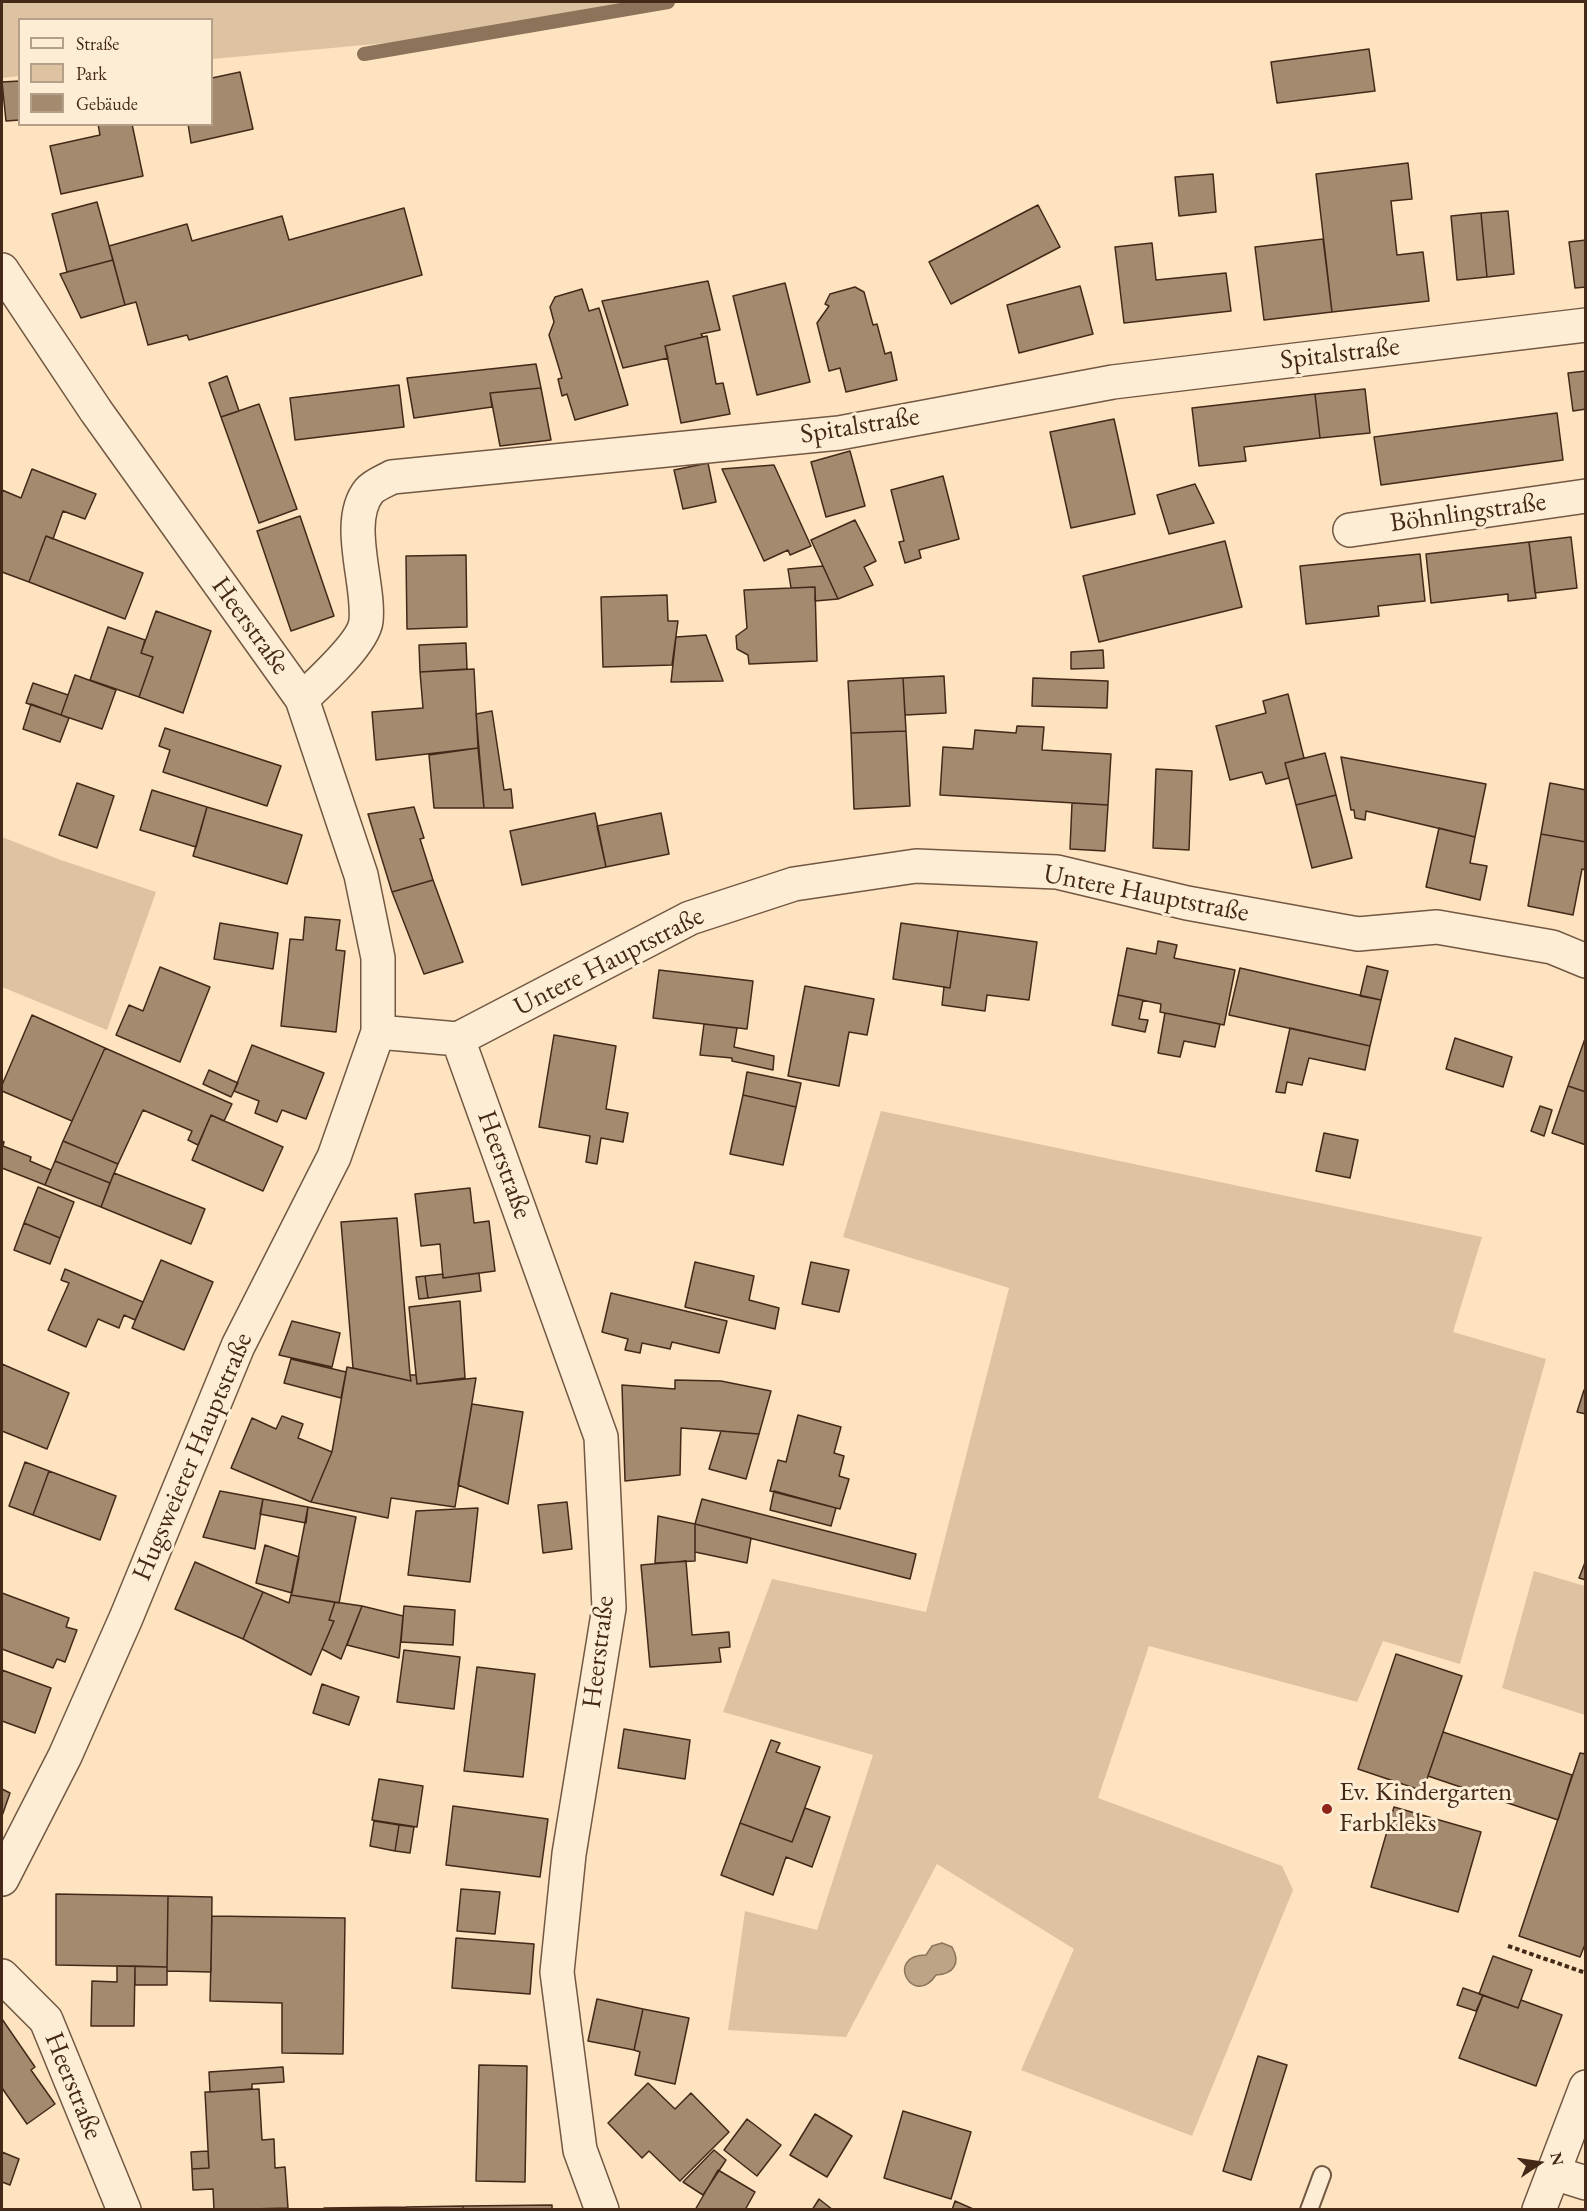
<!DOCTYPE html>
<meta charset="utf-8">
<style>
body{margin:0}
#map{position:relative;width:1587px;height:2211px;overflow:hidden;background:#fde3bf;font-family:"EB Garamond",serif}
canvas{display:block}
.frame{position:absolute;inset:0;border:3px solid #442918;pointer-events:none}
.legend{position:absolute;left:18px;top:18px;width:195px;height:108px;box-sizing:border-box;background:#feedd5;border:2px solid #b49f89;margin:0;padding:8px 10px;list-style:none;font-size:18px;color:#442918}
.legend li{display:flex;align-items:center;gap:12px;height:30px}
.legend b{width:30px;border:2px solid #b49f89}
.north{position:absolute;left:1509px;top:2133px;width:60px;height:60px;-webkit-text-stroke:4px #feedd5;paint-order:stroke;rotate:77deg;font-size:16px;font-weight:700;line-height:24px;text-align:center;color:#442918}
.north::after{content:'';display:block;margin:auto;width:21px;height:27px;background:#442918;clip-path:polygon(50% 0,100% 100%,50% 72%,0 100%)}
</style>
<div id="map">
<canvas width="1587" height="2211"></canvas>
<div class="frame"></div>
<ul class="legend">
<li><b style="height:8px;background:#feedd5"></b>Straße</li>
<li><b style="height:16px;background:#dec3a3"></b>Park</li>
<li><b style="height:16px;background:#a48a6f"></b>Gebäude</li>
</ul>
<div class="north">N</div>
</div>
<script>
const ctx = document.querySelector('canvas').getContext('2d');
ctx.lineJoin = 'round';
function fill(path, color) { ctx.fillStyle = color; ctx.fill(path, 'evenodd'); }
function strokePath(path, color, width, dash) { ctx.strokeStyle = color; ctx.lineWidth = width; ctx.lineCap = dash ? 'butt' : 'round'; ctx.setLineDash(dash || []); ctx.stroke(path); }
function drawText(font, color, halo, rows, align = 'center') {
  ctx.font = font + ' "EB Garamond",serif'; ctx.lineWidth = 6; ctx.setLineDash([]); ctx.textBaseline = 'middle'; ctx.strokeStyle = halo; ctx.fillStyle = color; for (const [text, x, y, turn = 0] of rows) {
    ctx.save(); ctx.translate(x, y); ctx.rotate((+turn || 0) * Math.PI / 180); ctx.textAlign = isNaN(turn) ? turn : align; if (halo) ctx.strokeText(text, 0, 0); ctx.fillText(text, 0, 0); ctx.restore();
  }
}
const green = new Path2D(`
 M2,2H631L408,41L212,59V20H20L19,76L2,78Z
 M2,837L58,859L156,892L107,1030L2,987Z
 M881,1111L1482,1237L1453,1332L1546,1359L1460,1664L1383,1641L1357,1702L1149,1646L1098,1798L1282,1866L1293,1890L1192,2136L1021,2070L1074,1949L937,1864L846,2037L728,2030L745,1911L817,1930L873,1755L723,1712L772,1579L926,1612L1009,1288L843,1237Z
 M1534,1571L1585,1586V1715L1502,1688Z`);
const water = new Path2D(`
 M942,1943L952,1947C961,1963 954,1974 936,1975C913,2009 884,1955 926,1955L932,1946Z`);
const stream = new Path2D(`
 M364,54L668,2`);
const building = new Path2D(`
 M1369,49L1375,91L1277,103L1271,62Z
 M240,72L253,129L191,143L188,124H212V78Z
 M20,81V120L6,121L2,82Z
 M98,124H132L143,176L61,194L50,146L100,135Z
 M1408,163L1412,199L1391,201L1397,255L1423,252L1429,301L1332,312L1316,174Z
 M1213,174L1216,212L1179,216L1175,177Z
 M97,202L113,260L67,272L52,214Z
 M1038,205L1060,247L951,304L929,262Z
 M404,208L422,275L189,340L187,335L148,345L136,302L125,305L109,246L187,224L192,241L282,216L289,240Z
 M1508,211L1514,274L1487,277L1481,213Z
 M1481,213L1487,277L1457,280L1451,216Z
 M1323,239L1332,312L1264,320L1255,247Z
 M1586,240V287L1575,288L1569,242Z
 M1152,243L1156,280L1226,273L1231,311L1124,323L1115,247Z
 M113,260L125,305L81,318L60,274Z
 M708,281L720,330L701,334L703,337L665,346L668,358L623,368L602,301Z
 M785,283L810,382L757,395L733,296Z
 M1080,286L1093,334L1019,353L1007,305Z
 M855,287L864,292L873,325L877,324L885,354L891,352L897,380L846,392L840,368L829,371L817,323L829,306L825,304L830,294Z
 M582,289L589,311L599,308L628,405L575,420L567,394L562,396L558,379L562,378L549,335L554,322L550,307L555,297Z
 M707,336L716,384L723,383L730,414L681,423L665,346Z
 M536,364L541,388L490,393L492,407L414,418L407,378Z
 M1586,371V409L1573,411L1568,373Z
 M227,376L239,411L221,417L209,383Z
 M399,385L404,427L295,440L290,398Z
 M541,388L551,440L500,446L490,393Z
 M1365,389L1370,433L1320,438L1315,394Z
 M1315,394L1320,438L1244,447L1246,461L1199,466L1192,408Z
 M259,404L297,509L259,523L221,417Z
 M1557,413L1563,460L1381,485L1374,437Z
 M1114,419L1135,514L1071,528L1050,432Z
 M850,451L865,506L826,517L811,462Z
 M708,463L716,502L683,509L674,470Z
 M774,465L811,546L790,555L788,550L764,561L722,469Z
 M32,469L96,494L85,519L63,511L53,539L46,536L29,582L2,572V490L21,498Z
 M943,476L959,539L919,550L921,558L905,563L899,542L904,541L891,490Z
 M1195,484L1214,523L1169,534L1157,495Z
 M300,516L334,616L291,631L257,531Z
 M855,520L876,561L864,567L873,585L838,599L811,540Z
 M46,536L143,573L125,619L29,582Z
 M1571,537L1577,588L1535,593L1529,542Z
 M1225,541L1242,607L1099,642L1083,576Z
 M1529,542L1536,598L1508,601V594L1431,603L1426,554Z
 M1420,554L1425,601L1378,606L1379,616L1306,624L1300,566Z
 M466,555L467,627L407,629L406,556Z
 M823,566L838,599L815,601V587L791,588L788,569Z
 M815,587L817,661L749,664L748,655L737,649L736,636L747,628L744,590Z
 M667,595L668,621H678L672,665L603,667L601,597Z
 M156,611L211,631L183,713L139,697L153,657L141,653Z
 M108,627L145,640L141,653L153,657L139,697L90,680Z
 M706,635L723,681L671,682L676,637Z
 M466,643L467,669L420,672L419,645Z
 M1103,650L1104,668L1071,669V652Z
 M474,669L478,748L376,760L372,712L423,708L420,672Z
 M75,675L116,690L102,729L61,715Z
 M944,676L946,713L905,715L903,678Z
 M903,678L906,731L851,733L848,681Z
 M1033,678L1108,681L1107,708L1032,706Z
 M33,683L68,695L61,715L26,703Z
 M1288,694L1304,758L1285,763L1289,778L1266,784L1262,772L1230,780L1216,726L1266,713L1263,701Z
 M31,704L69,718L60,742L23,729Z
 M492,711L504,790L511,789L513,808H484L476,714Z
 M1017,726L1044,727L1042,750L1111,754L1108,805L940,795L943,747L973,749L975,730L1016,733Z
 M165,728L281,766L267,806L163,772L170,750L159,746Z
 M906,731L910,806L854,809L851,733Z
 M478,748L484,808H434L429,755Z
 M1325,753L1336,795L1296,805L1285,763Z
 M1341,757L1486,784L1475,837L1366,811L1365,820L1355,818L1354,810H1351Z
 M1156,769L1192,771L1189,850L1153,848Z
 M77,783L114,796L97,848L59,835Z
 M1550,783L1586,790V842L1541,834Z
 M152,790L207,807L196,847L140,830Z
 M1336,795L1352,858L1312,868L1296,805Z
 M1072,803L1108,805L1105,851L1070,849Z
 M207,807L302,835L287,884L193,856Z
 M414,807L424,838L420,839L433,880L392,892L368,814Z
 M595,813L606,867L522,885L510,831Z
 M661,813L669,854L606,867L597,826Z
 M1439,828L1475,837L1470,863L1487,866L1480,900L1426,887Z
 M1541,834L1586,842V870L1582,869L1573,915L1528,906Z
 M433,880L463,962L424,974L392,892Z
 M305,917L340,920L336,950L345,951L336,1032L281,1026L290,939L303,940Z
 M220,923L278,933L273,969L214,959Z
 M901,923L958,931L950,988L893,979Z
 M958,931L1037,942L1029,1000L987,995L985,1011L942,1005L944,987L950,988Z
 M1158,941L1177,945L1174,958L1235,970L1224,1025L1160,1012L1161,1004L1118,995L1127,948L1156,954Z
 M1367,966L1388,971L1381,1000L1360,996Z
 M160,967L210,987L180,1062L116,1035L129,1005L143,1011Z
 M1240,968L1381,1000L1370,1046L1229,1015Z
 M659,970L753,981L747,1029L653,1018Z
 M805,986L874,999L867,1035L849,1032L839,1086L788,1076Z
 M1118,995L1143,1000L1139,1019L1148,1020L1145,1032L1112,1025Z
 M1165,1013L1220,1024L1215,1047L1184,1041L1180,1057L1158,1053Z
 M32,1015L105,1048L72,1121L2,1091V1085Z
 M704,1024L737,1028L734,1047L774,1056L773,1070L732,1061V1058L700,1055Z
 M1290,1028L1370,1046L1365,1070L1309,1058L1302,1085L1287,1082L1285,1093L1276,1092Z
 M554,1035L616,1046L606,1109L628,1113L623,1142L601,1138L597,1164L586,1162L590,1136L539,1127Z
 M1586,1036V1092L1568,1086Z
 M1455,1038L1512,1057L1503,1087L1446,1069Z
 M252,1045L324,1073L306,1119L282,1110L277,1122L255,1113L259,1101L234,1091Z
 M105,1048L232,1104L224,1121L211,1115L198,1145L188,1140L192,1131L143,1110L118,1164L63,1141Z
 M209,1070L238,1083L231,1097L203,1084Z
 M747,1072L801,1083L796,1107L743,1095Z
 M1568,1086L1586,1092V1145L1552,1133Z
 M743,1095L796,1107L783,1165L730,1154Z
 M1540,1106L1552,1110L1544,1136L1531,1131Z
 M211,1115L283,1147L263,1191L192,1160Z
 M1324,1133L1358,1140L1350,1178L1316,1171Z
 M2,1141L4,1142L3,1146L31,1157L30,1161L51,1170L45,1185L2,1168Z
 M63,1141L118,1164L110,1183L55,1161Z
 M55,1161L110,1183L101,1207L45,1185Z
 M114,1173L205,1209L191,1244L101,1207Z
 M38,1187L74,1202L60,1238L24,1223Z
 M470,1188L474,1223L489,1221L495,1271L443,1278L440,1244L421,1246L415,1194Z
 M397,1218L410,1375L411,1381L353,1368L341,1222Z
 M24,1223L60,1238L50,1264L14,1250Z
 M161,1260L213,1282L184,1350L132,1328Z
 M695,1262L754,1276L749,1300L779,1308L775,1329L685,1307Z
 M811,1262L849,1270L839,1312L802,1304Z
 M65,1269L143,1302L135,1320L124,1315L119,1328L98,1319L86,1347L48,1330L69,1283L61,1280Z
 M479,1273L481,1291L428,1298L425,1276L443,1274V1278Z
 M425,1276L428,1298L419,1299L416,1277Z
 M611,1293L727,1321L719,1353L672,1342L670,1349L642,1343L640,1353L625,1350L628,1339L602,1332Z
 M460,1301L465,1378L417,1384L409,1307Z
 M292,1321L340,1333L332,1367L279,1355Z
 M291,1359L346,1372L341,1398L284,1383Z
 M2,1364L69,1393L47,1449L2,1431Z
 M347,1367L411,1381L410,1375H416L417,1384L476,1378L455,1507L391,1498L388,1518L311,1502L332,1452Z
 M675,1380L721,1381L771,1391L759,1434L681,1428L680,1475L625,1481L622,1385L675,1389Z
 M1584,1390L1586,1391V1414L1577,1412Z
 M472,1404L523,1412L508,1504L458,1485Z
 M798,1415L841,1427L834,1453L844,1456L839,1476L849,1479L840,1509L770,1491L778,1460L786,1462Z
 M282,1416L303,1424L298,1438L332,1452L311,1502L231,1468L252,1418L276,1429Z
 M721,1431L759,1434L746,1479L709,1469Z
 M25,1462L49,1471L33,1515L9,1506Z
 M49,1471L116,1496L100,1540L33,1515Z
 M220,1491L263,1499L255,1549L203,1537Z
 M774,1491L836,1508L831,1526L770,1510Z
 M263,1499L308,1507L306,1523L260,1514Z
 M702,1499L916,1554L910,1579L695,1524Z
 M567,1502L572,1549L543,1553L538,1505Z
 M308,1507L356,1517L339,1603L291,1595Z
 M478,1508L470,1582L408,1575L416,1511Z
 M658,1516L695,1524V1561L655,1563Z
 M695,1524L751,1538L747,1563L695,1552Z
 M265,1545L299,1557L292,1593L256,1583Z
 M1586,1560V1580L1579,1578Z
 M686,1561L692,1635L729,1632L730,1647L719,1648L721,1662L650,1667L641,1565Z
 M195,1562L263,1592L243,1639L175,1609Z
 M263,1592L289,1603L291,1595L335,1602L329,1620L334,1621L311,1675L243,1639Z
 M2,1593L69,1618L66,1627L77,1630L65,1662L57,1659L53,1668L2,1649Z
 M335,1602L362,1606L341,1659L322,1649L334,1621L329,1620Z
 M362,1606L403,1616L399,1658L347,1645Z
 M404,1606L455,1610L453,1645L401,1642Z
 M404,1650L460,1657L454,1709L397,1702Z
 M1396,1654L1462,1676L1423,1791L1358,1769Z
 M477,1667L535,1674L523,1777L464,1771Z
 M2,1670L51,1688L35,1733L2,1721Z
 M322,1684L359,1697L349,1725L313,1713Z
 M624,1729L690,1740L685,1779L618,1768Z
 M1443,1732L1572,1775L1558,1820L1428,1776Z
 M771,1740L780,1743L776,1752L820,1767L792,1842L740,1823Z
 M1580,1753L1586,1754V1942L1580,1957L1519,1936Z
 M379,1779L423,1786L417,1827L372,1820Z
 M2,1789L10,1793L2,1816Z
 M453,1806L548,1819L540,1877L446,1865Z
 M1394,1807L1481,1832L1458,1912L1371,1887Z
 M805,1808L830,1817L812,1867L786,1857L773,1895L721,1875L740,1823L792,1842Z
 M374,1821L399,1825L395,1851L370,1846Z
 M399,1825L414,1827L410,1853L395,1851Z
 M461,1889L500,1892L495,1934L457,1931Z
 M56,1894L168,1896L167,1967L56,1965Z
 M168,1896L212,1897L211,1972L167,1971Z
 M212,1916L345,1918L343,2054L282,2053V2003L210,2001Z
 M456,1938L534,1944L530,1994L452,1988Z
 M1493,1956L1532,1970L1518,2008L1479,1994Z
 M117,1966H135L134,2026H91L92,1981L117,1982Z
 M135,1966L167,1967V1985H135Z
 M1463,1988L1483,1995L1476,2011L1457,2005Z
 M1483,1995L1518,2008L1521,2000L1562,2015L1536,2086L1459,2058Z
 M597,1999L643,2009L634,2050L588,2041Z
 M643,2009L689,2018L675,2084L635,2075L640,2052L634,2050Z
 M2,2019L35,2067L31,2070L55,2104L27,2124L2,2088Z
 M1258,2056L1287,2065L1251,2180L1223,2171Z
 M479,2065L527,2066L525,2182L476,2181Z
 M283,2067L284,2082L252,2084V2089L210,2092L209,2072Z
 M648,2083L675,2109L691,2093L729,2132L680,2181L649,2151L642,2158L608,2123Z
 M259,2089L262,2140L274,2139L275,2168L285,2167L288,2208L214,2210L213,2189L193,2190L192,2169L209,2168L205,2092Z
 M903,2111L971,2132L951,2199L884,2178Z
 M815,2114L852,2136L827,2177L790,2155Z
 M747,2119L781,2145L757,2176L724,2150Z
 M714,2150L726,2160L703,2195L683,2182Z
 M208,2151L209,2168L192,2169L191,2152Z
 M2,2152L19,2159L10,2185L2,2182Z
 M718,2170L755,2192L745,2210H695Z
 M819,2199L833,2210H812Z
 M955,2201L973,2209L972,2210H952Z
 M552,2205V2210H463V2206Z
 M463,2206V2210H406V2207Z
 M406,2207V2210H324V2208Z`);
const path = new Path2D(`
 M1508,1946L1586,1973`);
const lane = new Path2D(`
 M1309,2210L1322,2175`);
const street = new Path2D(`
 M2,270L96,411L302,699L361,875L378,958V1032L334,1157L238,1346L126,1618L65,1756L2,1879
 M1350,530L1586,496
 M302,699C318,684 364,642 366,621C370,584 344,522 369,491C374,485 385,481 392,477L839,433L1113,382L1586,325
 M378,1032L458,1039L690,918L794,884L916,866L1057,872L1187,903L1358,934L1437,927L1552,947L1586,961
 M458,1039L601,1437L609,1608L569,1854L557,1972L580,2150L602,2210
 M2,1976L46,2020L124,2210
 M1554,2173L1586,2183
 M1539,2210L1586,2087`);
const markers = [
 [1327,1809,6,"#8f2418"]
];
const streetNames = [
 ["Spitalstraße",1340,354,-7],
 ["Spitalstraße",860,426,-9],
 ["Böhnlingstraße",1468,513,-8],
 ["Heerstraße",250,626,54],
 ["Untere Hauptstraße",1146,894,11],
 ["Untere Hauptstraße",609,962,-27],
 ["Heerstraße",504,1165,70],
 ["Hugsweierer Hauptstraße",193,1457,-67],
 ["Heerstraße",599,1652,-83],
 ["Heerstraße",73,2086,68]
];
const poiNames = [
 ["Ev. Kindergarten",1339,1793],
 ["Farbkleks",1339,1824]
];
fill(green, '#dec3a3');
fill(water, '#bea486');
strokePath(water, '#8d735a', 1.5);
strokePath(stream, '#8d735a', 14);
fill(building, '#a48a6f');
strokePath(building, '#442918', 1.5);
strokePath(lane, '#725842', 20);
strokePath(street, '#725842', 36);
strokePath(path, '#442918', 4, [4.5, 3]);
strokePath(lane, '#feedd5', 16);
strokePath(street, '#feedd5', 33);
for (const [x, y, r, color] of markers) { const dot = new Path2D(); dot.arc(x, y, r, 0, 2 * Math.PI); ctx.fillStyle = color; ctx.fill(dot); strokePath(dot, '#feedd5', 2); }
drawText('27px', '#442918', '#feedd5', streetNames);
drawText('27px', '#442918', '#feedd5', poiNames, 'left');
</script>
